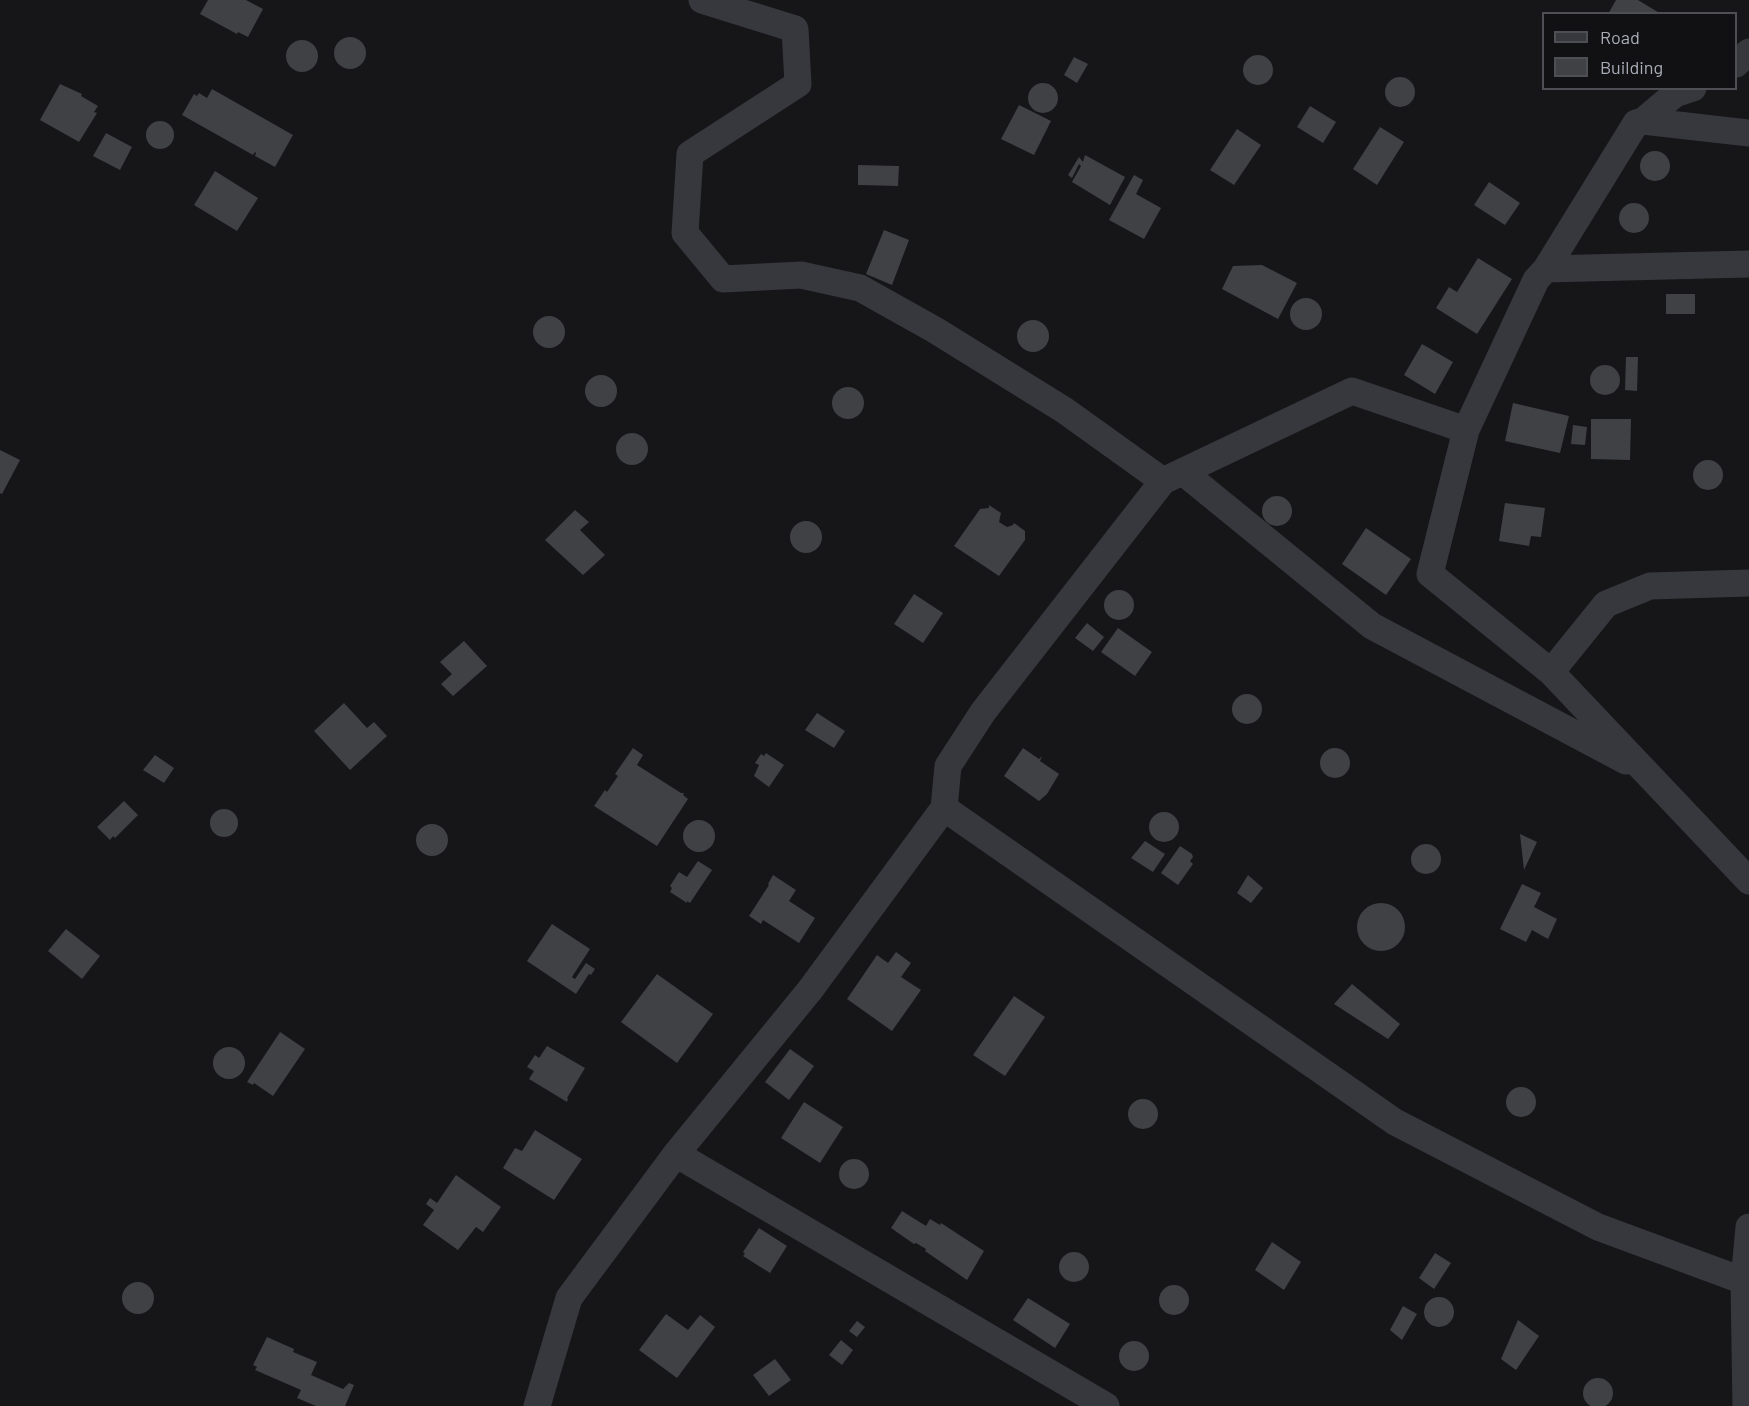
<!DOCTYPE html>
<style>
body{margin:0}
#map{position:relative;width:1749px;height:1406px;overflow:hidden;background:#161618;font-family:Barlow,sans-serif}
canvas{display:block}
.legend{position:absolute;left:1542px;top:12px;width:195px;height:78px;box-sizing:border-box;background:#111113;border:2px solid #4d4f55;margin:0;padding:8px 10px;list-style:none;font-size:18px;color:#a8adb8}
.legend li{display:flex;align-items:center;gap:12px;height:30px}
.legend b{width:30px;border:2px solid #4d4f55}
</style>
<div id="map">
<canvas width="1749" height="1406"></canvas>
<ul class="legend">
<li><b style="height:8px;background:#37383d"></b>Road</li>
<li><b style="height:16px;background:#404145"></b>Building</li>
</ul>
</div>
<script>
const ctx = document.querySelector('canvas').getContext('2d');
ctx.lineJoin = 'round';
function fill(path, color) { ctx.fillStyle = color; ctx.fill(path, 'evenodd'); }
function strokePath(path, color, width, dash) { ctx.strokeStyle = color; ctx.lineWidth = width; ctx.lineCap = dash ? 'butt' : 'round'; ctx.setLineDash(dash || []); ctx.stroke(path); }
const building = new Path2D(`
 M208,0H246L263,9L248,37L238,32L237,34L200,14Z
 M1616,0H1638L1661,14H1608Z
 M334 53a16 16 0 1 1 32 0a16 16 0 1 1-32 0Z
 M286 56a16 16 0 1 1 32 0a16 16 0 1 1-32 0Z
 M1243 70a15 15 0 1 1 30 0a15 15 0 1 1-30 0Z
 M1074,57L1088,64L1077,83L1064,75Z
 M1385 92a15 15 0 1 1 30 0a15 15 0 1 1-30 0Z
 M1028 98a15 15 0 1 1 30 0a15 15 0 1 1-30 0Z
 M60,84L82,94L81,96L98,106L94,112L97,113L79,142L40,120Z
 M212,89L293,135L275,167L255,156L256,153L255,152L253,155L182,115L194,94L197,96L199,93L207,98Z
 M1019,105L1051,121L1034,155L1001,139Z
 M1310,106L1336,122L1323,143L1297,127Z
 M146 135a14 14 0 1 1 28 0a14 14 0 1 1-28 0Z
 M1380,127L1404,142L1377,185L1353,169Z
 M1237,129L1261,145L1234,185L1210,170Z
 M106,133L132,147L120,170L93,156Z
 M1640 166a15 15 0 1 1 30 0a15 15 0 1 1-30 0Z
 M1085,155L1125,177L1110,205L1072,182L1081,166L1079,164L1072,178L1068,175L1079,157L1083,162Z
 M858,165L899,166L898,186L858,185Z
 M215,171L258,198L237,231L194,205Z
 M1134,175L1143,180L1136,194L1161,208L1144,239L1109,220Z
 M1489,182L1520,203L1505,225L1474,205Z
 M1619 218a15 15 0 1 1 30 0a15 15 0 1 1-30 0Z
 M884,230L909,240L892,285L866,274Z
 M1478,258L1512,279L1477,334L1436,308L1449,287L1457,292Z
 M1262,265L1297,283L1278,319L1222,289L1233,266Z
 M1666,294H1695V314H1666Z
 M1290 314a16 16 0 1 1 32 0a16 16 0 1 1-32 0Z
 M533 332a16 16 0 1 1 32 0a16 16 0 1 1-32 0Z
 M1017 336a16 16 0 1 1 32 0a16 16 0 1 1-32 0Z
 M1422,344L1453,362L1435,394L1404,375Z
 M1626,357H1638L1637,391L1625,390Z
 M1590 380a15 15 0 1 1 30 0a15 15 0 1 1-30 0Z
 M585 391a16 16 0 1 1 32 0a16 16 0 1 1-32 0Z
 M832 403a16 16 0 1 1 32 0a16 16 0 1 1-32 0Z
 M1513,403L1569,416L1560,453L1505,441Z
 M1591,419H1631L1630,460L1591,459Z
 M1573,425L1587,427L1585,445L1571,444Z
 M616 449a16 16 0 1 1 32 0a16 16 0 1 1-32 0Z
 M0,450L20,460L2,494L0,493Z
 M1693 475a15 15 0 1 1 30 0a15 15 0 1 1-30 0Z
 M1262 511a15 15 0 1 1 30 0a15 15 0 1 1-30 0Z
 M1505,503L1545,508L1541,537L1531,536L1529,546L1499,541Z
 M989,505L1001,513L999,522L1007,527L1013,525L1014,523L1025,531V540L999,576L954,546L980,509L989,508Z
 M575,510L589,522L580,530L605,555L583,575L545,540Z
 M790 537a16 16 0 1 1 32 0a16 16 0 1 1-32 0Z
 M1366,528L1411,559L1386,595L1342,564Z
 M1104 605a15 15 0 1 1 30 0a15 15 0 1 1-30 0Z
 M914,594L943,613L923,643L894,624Z
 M1087,623L1104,637L1093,651L1075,638Z
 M1118,628L1152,652L1135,676L1101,652Z
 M464,641L487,666L453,696L441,684L452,674L440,662Z
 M1232 709a15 15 0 1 1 30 0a15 15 0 1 1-30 0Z
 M344,703L367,728L374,722L387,736L350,770L314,731Z
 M817,713L845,731L834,748L805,730Z
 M633,748L643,755L637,765L681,793H684L683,795L688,799L657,846L594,806L605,790L607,792L618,776L615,774Z
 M1023,748L1039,759L1042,756L1040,761L1059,774L1047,794L1039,801L1004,776Z
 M1320 763a15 15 0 1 1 30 0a15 15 0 1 1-30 0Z
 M766,753L784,765L769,787L754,776L759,765L755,763L761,754L764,756Z
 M155,755L174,768L164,783L143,770Z
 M124,801L138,815L115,838L113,836L110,840L97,827Z
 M210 823a14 14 0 1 1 28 0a14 14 0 1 1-28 0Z
 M1149 827a15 15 0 1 1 30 0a15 15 0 1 1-30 0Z
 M683 836a16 16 0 1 1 32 0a16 16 0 1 1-32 0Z
 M416 840a16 16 0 1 1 32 0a16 16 0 1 1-32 0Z
 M1520,834L1537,842L1524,870Z
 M1145,841L1165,854L1153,872L1131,858Z
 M1411 859a15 15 0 1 1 30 0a15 15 0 1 1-30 0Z
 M1180,846L1192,854L1193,857L1190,861L1193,864L1178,885L1161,873Z
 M698,861L712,870L690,903L687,901V903L670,892L672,888L670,886L679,872L687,877Z
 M773,875L796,890L789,901L815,918L799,943L763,920L761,924L749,916L769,885L768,884Z
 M1248,875L1263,888L1251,903L1237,893Z
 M1522,884L1541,893L1534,907L1557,919L1548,939L1532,930L1526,942L1500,929Z
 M1357 927a24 24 0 1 1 48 0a24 24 0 1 1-48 0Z
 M552,924L590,949L572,977L575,979L586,963L595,969L591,975L589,974L576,994L527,961Z
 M66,929L100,956L82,979L48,951Z
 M896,952L911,963L901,977L921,990L892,1031L847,999L877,955L888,963Z
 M657,974L713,1014L677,1063L621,1022Z
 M1352,984L1400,1024L1388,1039L1334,1004Z
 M1014,996L1045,1017L1005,1076L973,1055Z
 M280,1032L305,1049L273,1096L254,1083L253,1085L247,1082Z
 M547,1046L585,1068L567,1098L568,1099L567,1102L529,1079L534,1071L527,1067L535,1055L539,1058Z
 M213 1063a16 16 0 1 1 32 0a16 16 0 1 1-32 0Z
 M790,1049L814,1066L789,1100L765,1082Z
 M1506 1102a15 15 0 1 1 30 0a15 15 0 1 1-30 0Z
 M1128 1114a15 15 0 1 1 30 0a15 15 0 1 1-30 0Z
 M804,1102L843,1127L820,1163L781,1138Z
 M535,1130L582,1159L554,1200L503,1168L515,1148L522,1151Z
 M839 1174a15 15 0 1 1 30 0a15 15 0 1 1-30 0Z
 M456,1175L501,1207L483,1232L476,1227L458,1250L423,1225L434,1210L426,1204L430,1198L437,1203Z
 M902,1211L926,1226L930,1219L940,1225L941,1223L984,1251L967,1280L925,1251L926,1249L916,1243L914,1244L891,1228Z
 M759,1228L787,1246L770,1273L743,1256L745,1254L743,1252Z
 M1272,1242L1301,1262L1284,1290L1255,1270Z
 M1059 1267a15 15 0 1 1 30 0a15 15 0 1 1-30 0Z
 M1435,1253L1451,1263L1434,1289L1419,1278Z
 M122 1298a16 16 0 1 1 32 0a16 16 0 1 1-32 0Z
 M1159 1300a15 15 0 1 1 30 0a15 15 0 1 1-30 0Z
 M1424 1312a15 15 0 1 1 30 0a15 15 0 1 1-30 0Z
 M1028,1298L1070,1324L1055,1348L1013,1320Z
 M1403,1306L1417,1314L1402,1340L1390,1330Z
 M666,1314L688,1330L700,1315L715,1327L677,1378L639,1350Z
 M1518,1320L1539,1336L1516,1370L1501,1359Z
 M857,1321L865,1327L857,1337L849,1331Z
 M267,1337L294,1349L293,1352L317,1362L311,1375L343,1389L349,1383L354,1385L345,1406H316L297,1398L301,1390L255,1370L257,1367L253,1365Z
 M841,1340L853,1350L842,1365L829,1355Z
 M1119 1356a15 15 0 1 1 30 0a15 15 0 1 1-30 0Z
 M775,1359L791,1380L769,1396L753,1375Z
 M1583 1393a15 15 0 1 1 30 0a15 15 0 1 1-30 0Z`);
const street = new Path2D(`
 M702,0L795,29L798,84L690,154L685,233L723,279L801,275L860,288L935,330L1064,410L1163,481
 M1736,64L1749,52
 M1693,88L1675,94L1643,121L1636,123L1546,269L1536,280L1466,430L1430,574L1551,672L1749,881
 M1643,121L1749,133
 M1546,269L1749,264
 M1183,472L1372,626L1626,761
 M1551,672L1606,604L1650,586L1749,583
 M944,808L1395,1122L1598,1227L1744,1281L1746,1406
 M676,1154L1106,1406
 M1749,1227L1744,1281L1749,1284
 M537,1406L569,1298L676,1154L810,990L944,808L948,766L983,712L1163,481L1352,391L1466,430`);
fill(building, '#404145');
strokePath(street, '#37383d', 27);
</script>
